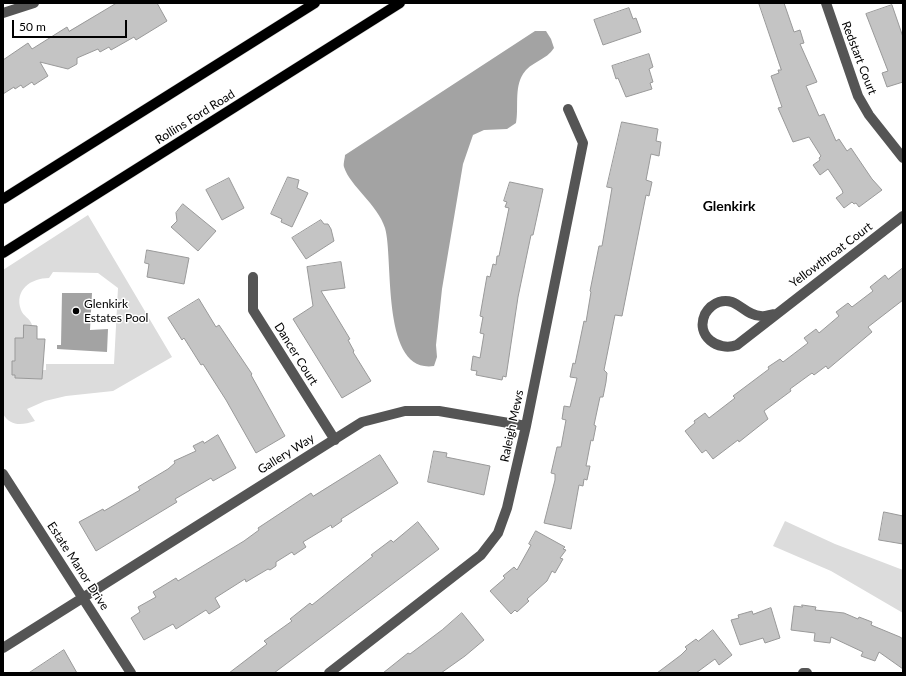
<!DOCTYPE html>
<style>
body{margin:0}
#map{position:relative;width:906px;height:676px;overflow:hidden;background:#fff;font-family:Lato,sans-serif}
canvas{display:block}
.frame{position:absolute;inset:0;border:4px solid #000;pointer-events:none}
.scale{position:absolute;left:12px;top:20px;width:115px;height:18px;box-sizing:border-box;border:2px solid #000;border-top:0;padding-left:5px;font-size:12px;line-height:14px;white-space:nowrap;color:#000;-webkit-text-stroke:3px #fff;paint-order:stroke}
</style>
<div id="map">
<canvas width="906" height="676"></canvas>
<div class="frame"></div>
<div class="scale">50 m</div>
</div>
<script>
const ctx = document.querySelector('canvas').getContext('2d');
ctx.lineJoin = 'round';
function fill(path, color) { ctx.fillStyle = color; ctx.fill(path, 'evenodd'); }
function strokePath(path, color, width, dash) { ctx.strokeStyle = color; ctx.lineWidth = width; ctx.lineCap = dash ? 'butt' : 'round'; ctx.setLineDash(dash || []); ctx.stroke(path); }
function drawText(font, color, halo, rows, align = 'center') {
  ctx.font = font + ' Lato,sans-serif'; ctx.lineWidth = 3; ctx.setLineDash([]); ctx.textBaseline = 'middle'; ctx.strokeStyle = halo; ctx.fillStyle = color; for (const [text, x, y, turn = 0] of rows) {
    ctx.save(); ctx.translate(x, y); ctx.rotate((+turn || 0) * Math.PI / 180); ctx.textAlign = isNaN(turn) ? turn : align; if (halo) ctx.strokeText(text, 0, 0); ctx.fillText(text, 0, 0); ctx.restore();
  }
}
const green = new Path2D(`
 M88,215L172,357L113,391L66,396L45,401L27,409L35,421C22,425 11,427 3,414V270ZM53,272L98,273L118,288L114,364H46V370H43L42,379L15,378V375H12V362L17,361L15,353V338H23L24,325H32C30,318 23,316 21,310C14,290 31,278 49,278Z
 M785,521L835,544L903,570V613L831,571L773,546Z`);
const water = new Path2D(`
 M535,31H546L551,39L554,48C547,60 530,62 523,74C514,88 519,108 516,123L507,129L484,130L473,135L463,164L442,289L436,345L437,357L434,366C380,374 394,259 385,228C378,205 350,186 344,167C343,164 345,158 345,155Z
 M62,293H92L90,330L108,329L107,352L57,349V345H61Z`);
const building = new Path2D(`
 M117,3H157L167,21L136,40L134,37L111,50L109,47L100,52L98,49L77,58V64L68,69L40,62L48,76L34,85L32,82L23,88L21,85L15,89L14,87L3,94V60L28,43L32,49L67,27L69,31Z
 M759,3H784L794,32L800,30L804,43L800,44L817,82L806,86L819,116L824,114L836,141L839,139L847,151L851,148L872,179L882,190L859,207L856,203L854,204L852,202L844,208L836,198L843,193L842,190L828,169L820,175L813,165L820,160L819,158L821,156L809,137L793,142L778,108L782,107L771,76L779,73L778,70H781Z
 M892,5L903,37V82L887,87L882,73L888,71L866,14Z
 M629,8L633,19L636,18L641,32L603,45L594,20Z
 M649,54L653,67L649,69L653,82L650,83L652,89L626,97L618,78L616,79L612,66Z
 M622,122L658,129L656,141L661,142L659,156L651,154L646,180L652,182L649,196L646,195L622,316L615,315L604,370L607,373L606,382L603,397H600L594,425L596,426L593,441L591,440L586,466H590L587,480L584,479L583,486L579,485L571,529L544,523L555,480V474L551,473L557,447H561L566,420L562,419L564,406L570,407L577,378L570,377L573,363L575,364L584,321L586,322L591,292L590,291L599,246H602L612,188L607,187Z
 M288,177L299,180L297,188L308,193L292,227L281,222L282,219L271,214Z
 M229,178L244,208L222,220L206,190Z
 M510,182L543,189L533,235H531L518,297L506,377L503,376L502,380L476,375L477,371L471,370L473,356L480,358L484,334L480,333L483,317L480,316L487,276L490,277L493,264L496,265L497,256H499L509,208L505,207L507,202L504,201Z
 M183,204L216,231L198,251L171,227L177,221L176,213Z
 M321,220L324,224H328L331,229L334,241L306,259L292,238Z
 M147,250L189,258L184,284L147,277L149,264L145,263Z
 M341,262L345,288L321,291L350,339L348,340L354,351L353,352L371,381L342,398L293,319L313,306L307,267Z
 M903,268V300L868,327L872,332L828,369L826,366L814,375L812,373L790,389L791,391L764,411L768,419L739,442L738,440L713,459L706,450L702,453L685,431L695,423L694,421L705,413L709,418L735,398L733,396L769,369L768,367L780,359L783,362L808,343L804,338L816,329L819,333L839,316L836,312L848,303L852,307L873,291L870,287L885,275L888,279Z
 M199,299L216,327L219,325L252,374L251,375L285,436L256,453L226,400L203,364L201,365L184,338L182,340L168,318Z
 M24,325L37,326V339H45L42,379L15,378V375H12V361H15V338H23Z
 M218,435L236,468L213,481L211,478L175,499L177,502L96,551L79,522L103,509L104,511L140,490L138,487L168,469L175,463L174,461L196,451L193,446L203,441L204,443Z
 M434,451L447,453L446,457L490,466L484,495L428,482Z
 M380,455L398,483L341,519L342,521L332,528L331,525L303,542L306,547L294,555L292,552L276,562V566L270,570L268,569L246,582L245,579L215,598L220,607L209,614L206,610L176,629L173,624L144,640L131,618L140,612L138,607L156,597L153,592L176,578L178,581L244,541L259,530L258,528L311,493L313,496Z
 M884,512L903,516V544L879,540Z
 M418,522L439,549L274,673H229L267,644L264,641L292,621L290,619L310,603L312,605L373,556L371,555L391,540L393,542Z
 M536,531L565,547L563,549L566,550L560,558L563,559L555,573L552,571L547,581L527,599L529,601L517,612L515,610L511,614L490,591L505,578L503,576L514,567L517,570L531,545L529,544Z
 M802,605L816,607L815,610L844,613L858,619L859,617L872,622L871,625L900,637L903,639V669L879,652L875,661L861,656L863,652L831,637L830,643L814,641L815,633L791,630L794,606L802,607Z
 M771,608L780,638L765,643L763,638L740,645L731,620L739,618L738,615L752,611L753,614Z
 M462,613L484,640L465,656L441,673H383L408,653L410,654L442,630Z
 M713,630L732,655L719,665L715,659L696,673H657L681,655L687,649L685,647L696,639L698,641Z
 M64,650L77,673H29Z`);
const minor = new Path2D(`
 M826,3L858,96L869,115L903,158
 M3,13L34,3
 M253,277V310L335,440
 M776,314C771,314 765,317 761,316C744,316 737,296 719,302C713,304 708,309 705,314C695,336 718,352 737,345L903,216
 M3,474L131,673
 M3,648L362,422L405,411H439L526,426
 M329,673L481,555L498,533L507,508L526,426L583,143L568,109
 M803,673H807`);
const major = new Path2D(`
 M3,199L315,3
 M3,253L400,3`);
const markers = [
 [76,311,4,"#000"]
];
const streetNames = [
 ["Redstart Court",859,58,69],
 ["Rollins Ford Road",195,117,-32],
 ["Yellowthroat Court",831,255,-37],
 ["Dancer Court",296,354,58],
 ["Raleigh Mews",512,426,-78],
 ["Gallery Way",286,454,-32],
 ["Estate Manor Drive",78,566,57]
];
const poiNames = [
 ["Glenkirk",84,304],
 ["Estates Pool",84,318]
];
const quarterNames = [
 ["Glenkirk",729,206]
];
fill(green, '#dcdcdc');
fill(water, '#a3a3a3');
fill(building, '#c4c4c4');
strokePath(building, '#999', 1);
strokePath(major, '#dbdbdb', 11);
strokePath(minor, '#555', 10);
strokePath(major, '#000', 10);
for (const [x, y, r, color] of markers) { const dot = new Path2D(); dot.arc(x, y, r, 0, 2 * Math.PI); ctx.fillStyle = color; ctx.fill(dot); strokePath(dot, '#fff', 1.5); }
drawText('12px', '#000', '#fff', streetNames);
drawText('12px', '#000', '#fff', poiNames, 'left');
drawText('bold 14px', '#000', '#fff', quarterNames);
</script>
